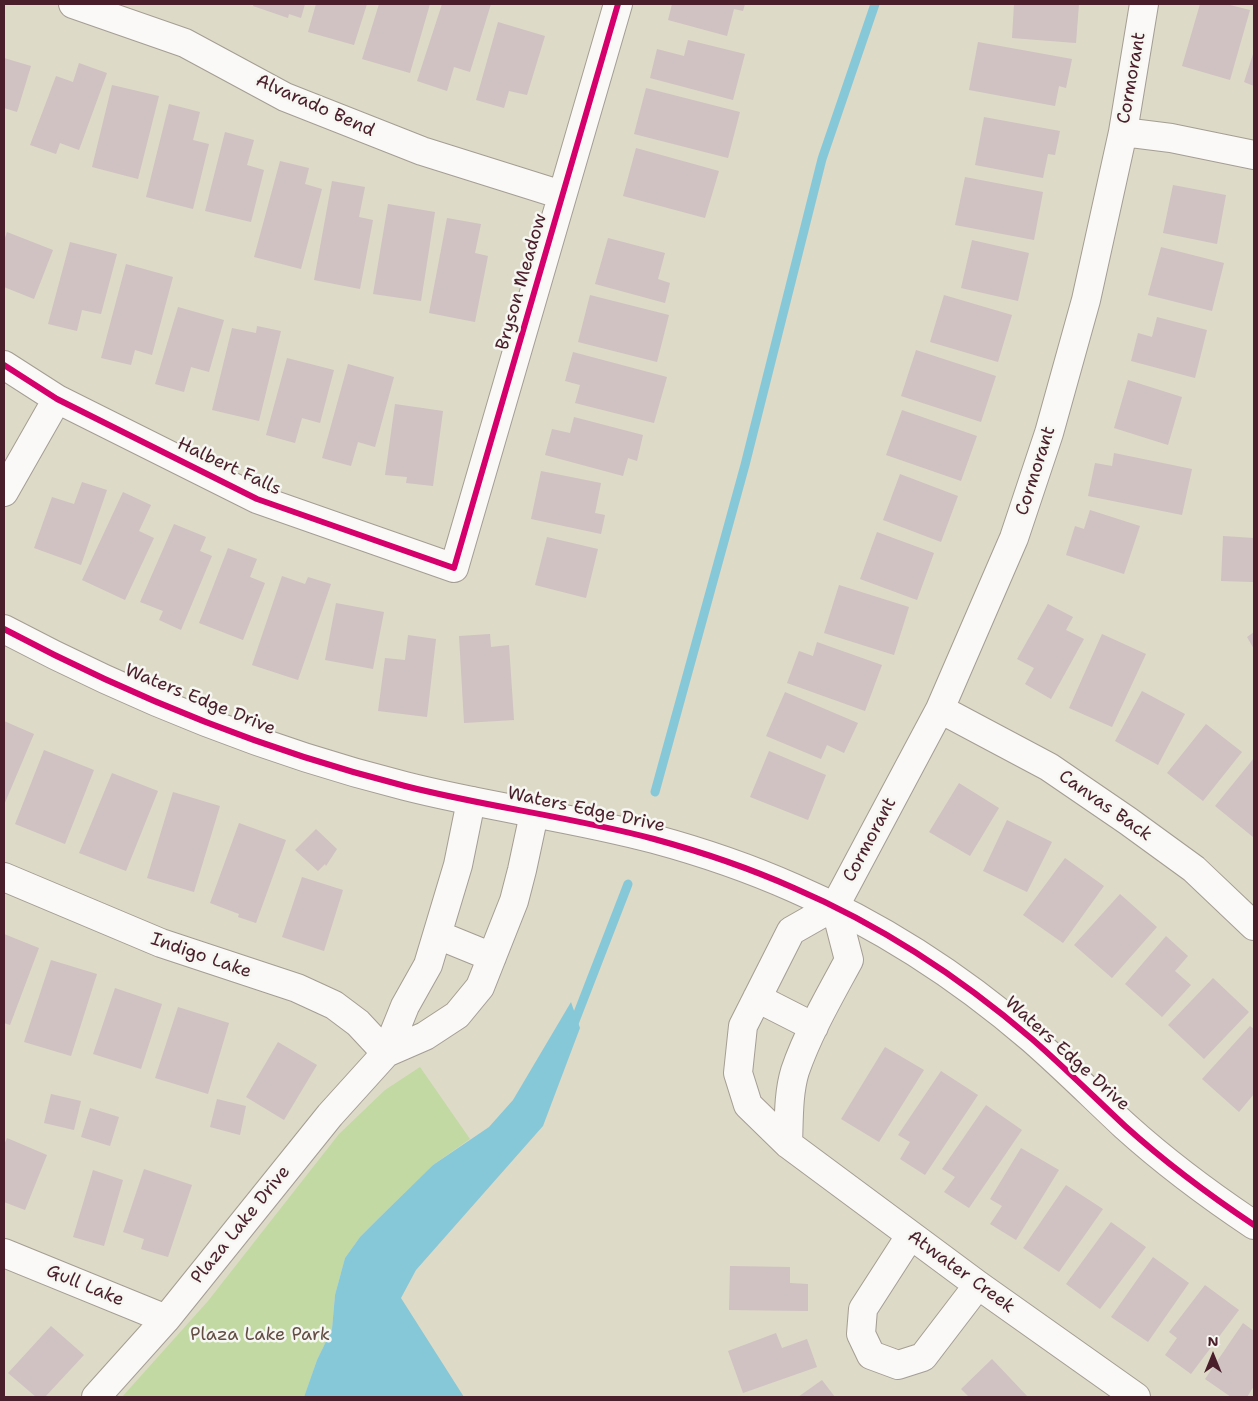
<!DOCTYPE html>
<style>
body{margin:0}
#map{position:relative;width:1258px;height:1401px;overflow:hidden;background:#dddac7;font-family:"Shantell Sans",sans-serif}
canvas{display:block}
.frame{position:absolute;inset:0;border:5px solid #4a1f2b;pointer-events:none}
.north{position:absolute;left:1188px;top:1331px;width:50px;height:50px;-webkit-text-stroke:4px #f6f6f2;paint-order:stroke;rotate:0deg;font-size:14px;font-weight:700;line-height:20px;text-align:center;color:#4a1f2b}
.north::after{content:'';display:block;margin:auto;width:18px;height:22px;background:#4a1f2b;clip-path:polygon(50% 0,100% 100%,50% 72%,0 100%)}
</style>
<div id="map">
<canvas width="1258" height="1401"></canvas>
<div class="frame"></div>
<div class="north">N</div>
</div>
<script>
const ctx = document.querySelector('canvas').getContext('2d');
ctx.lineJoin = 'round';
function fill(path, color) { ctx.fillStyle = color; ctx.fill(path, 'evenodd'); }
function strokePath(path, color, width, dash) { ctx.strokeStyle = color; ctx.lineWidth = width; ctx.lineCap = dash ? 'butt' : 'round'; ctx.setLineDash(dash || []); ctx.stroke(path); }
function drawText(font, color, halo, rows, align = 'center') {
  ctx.font = font + ' "Shantell Sans",sans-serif'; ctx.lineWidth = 5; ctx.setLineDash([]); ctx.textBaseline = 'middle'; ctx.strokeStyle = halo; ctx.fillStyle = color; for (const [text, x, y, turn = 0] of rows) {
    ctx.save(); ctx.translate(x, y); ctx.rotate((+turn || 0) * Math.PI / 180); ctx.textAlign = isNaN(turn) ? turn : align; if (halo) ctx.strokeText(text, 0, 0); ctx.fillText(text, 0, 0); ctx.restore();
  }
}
const green = new Path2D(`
 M420,1067L470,1139L433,1165L380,1217L360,1237L345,1258L335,1295L332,1329L317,1360L304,1397H122L208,1301L339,1134L385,1090Z`);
const water = new Path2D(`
 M571,1002L580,1028L543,1126L416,1270L401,1298L464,1397H304L317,1360L332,1329L335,1295L345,1258L360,1237L380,1217L433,1165L489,1127L513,1100Z`);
const stream = new Path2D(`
 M655,792L745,465L822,159L875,4
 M573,1026L628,884`);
const building = new Path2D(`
 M254,4H305L301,18L289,14L288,18L253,6Z
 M316,4H367L354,45L308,32Z
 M379,4H430L410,73L362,59Z
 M442,4H491L470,72L454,67L447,91L417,81Z
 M672,4H745L743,11L734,9L727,36L668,20Z
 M1014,4H1079L1076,43L1012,38Z
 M1200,4H1226L1250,10L1230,80L1182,66Z
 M498,22L545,36L527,95L509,91L504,108L476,100Z
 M688,40L745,54L733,100L650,78L657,49L684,56Z
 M978,42L1072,59L1066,88L1059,86L1055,106L969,90Z
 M1254,51V86L1244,82Z
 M4,58L31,66L17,112L4,108Z
 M79,63L107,73L79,150L60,143L56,154L30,145L56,76L73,82Z
 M112,85L159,96L138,179L92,167Z
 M646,88L740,112L728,158L634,134Z
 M169,104L200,112L193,140L209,144L193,209L146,197Z
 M984,117L1060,131L1055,155L1048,154L1043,178L975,165Z
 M225,132L254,140L247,165L264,170L251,222L205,211Z
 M636,148L719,171L705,218L623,196Z
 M280,161L309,168L305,184L322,189L301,269L254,257Z
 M965,177L1043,192L1034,240L955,225Z
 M332,181L365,187L359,217L373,220L360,289L314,280Z
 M1173,185L1226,195L1217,244L1163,233Z
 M388,204L435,212L421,301L373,294Z
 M447,218L481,224L475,253L488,256L475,322L429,313Z
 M7,232L53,250L34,299L4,287V241Z
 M608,238L665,253L658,279L670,283L665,303L595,284Z
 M972,240L1029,253L1018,301L961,288Z
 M70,242L117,254L101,314L82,310L77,331L48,324Z
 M1161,247L1224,263L1212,311L1148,295Z
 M126,264L173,277L152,355L135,350L131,365L101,358Z
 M590,295L669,315L657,362L578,342Z
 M944,295L1012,315L998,362L930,342Z
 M178,307L224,320L209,372L191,367L184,392L155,384Z
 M1157,317L1207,330L1195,378L1131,361L1138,333L1152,337Z
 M257,326L281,331L259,421L212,410L232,328L256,333Z
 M916,350L996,376L981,422L901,396Z
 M573,352L667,377L654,423L575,403L580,385L565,381Z
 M287,358L334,370L320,423L302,418L295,443L266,435Z
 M348,364L394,377L375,447L358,442L351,466L322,458Z
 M1128,380L1182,397L1168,445L1114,428Z
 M395,404L443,411L433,486L406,483L407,477L385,475Z
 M902,410L977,436L961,481L886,455Z
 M574,417L643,435L637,461L628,458L623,476L545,455L552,429L570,433Z
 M1114,453L1192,469L1182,515L1088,496L1095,463L1112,466Z
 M541,471L601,483L595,513L605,515L601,534L531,519Z
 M900,474L958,496L941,542L883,520Z
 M82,482L107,490L81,565L34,548L52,497L74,504Z
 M123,492L151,505L139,531L154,538L125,600L82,580Z
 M1090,510L1140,526L1124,574L1066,555L1075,526L1084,529Z
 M174,524L206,537L200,551L212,556L181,630L159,620L163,611L140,602Z
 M877,532L934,553L917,600L860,579Z
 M1223,536L1254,538V582L1221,581Z
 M547,537L598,549L586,598L535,585Z
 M228,548L257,559L250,577L265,583L243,640L199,623Z
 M282,576L305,584L308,577L331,584L298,680L252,665Z
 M839,585L909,607L894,655L824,633Z
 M336,603L384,612L373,669L325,660Z
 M1048,604L1073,617L1066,630L1084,639L1051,699L1025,684L1034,668L1017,659Z
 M1254,632V649L1247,637Z
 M490,634L491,647L509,645L514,720L464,723L459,636Z
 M1102,634L1146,654L1112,727L1069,708Z
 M408,635L436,639L427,717L378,711L385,658L405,660Z
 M817,642L882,665L865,711L787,683L799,651L813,656Z
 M1142,691L1185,714L1158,765L1115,741Z
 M785,692L858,723L844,753L827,745L821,759L766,736Z
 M4,721L34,734L4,805Z
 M1206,724L1242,752L1203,801L1167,773Z
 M44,750L94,770L65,844L15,824Z
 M769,751L826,775L808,820L750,797Z
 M1254,758V836L1253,837L1215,806Z
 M112,773L158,791L126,871L79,853Z
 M959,783L999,808L970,856L929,832Z
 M173,792L220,806L194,892L147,878Z
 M1007,820L1052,842L1027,892L983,871Z
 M239,823L286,840L256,923L238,917L239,914L210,903Z
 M316,829L337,849L326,866L325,864L318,871L295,850Z
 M1065,858L1104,886L1063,943L1023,915Z
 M302,877L343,890L324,951L282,937Z
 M1120,894L1157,927L1112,978L1074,945Z
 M4,934L39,948L10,1025L4,1023Z
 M1166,936L1188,956L1175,971L1191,985L1162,1017L1125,984Z
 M51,960L97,974L71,1056L24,1042Z
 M1213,978L1249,1012L1204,1059L1168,1025Z
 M115,988L162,1004L141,1069L93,1054Z
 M178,1007L229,1023L208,1094L155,1078Z
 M1250,1026L1254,1029V1094L1239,1112L1202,1079Z
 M278,1042L317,1065L284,1120L246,1097Z
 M885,1047L924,1070L879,1142L841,1119Z
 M941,1071L978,1095L925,1175L900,1159L910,1142L898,1135Z
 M51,1094L81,1101L74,1130L44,1123Z
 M217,1099L246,1106L240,1135L210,1127Z
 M986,1105L1022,1130L969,1208L944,1192L955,1177L942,1169Z
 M90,1108L119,1117L110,1146L81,1137Z
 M7,1138L47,1155L25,1210L4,1202V1145Z
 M1021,1148L1059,1170L1016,1240L990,1224L1002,1206L990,1199Z
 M144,1169L192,1185L168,1257L141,1249L144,1239L123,1232Z
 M93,1170L123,1180L104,1246L73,1237Z
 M1066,1185L1103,1209L1059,1272L1023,1248Z
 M1111,1222L1146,1247L1100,1309L1066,1284Z
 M1153,1257L1189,1283L1148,1342L1111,1317Z
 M730,1266L790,1267V1283L808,1284V1311L729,1310Z
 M1205,1285L1239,1310L1191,1374L1165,1355L1177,1338L1169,1332Z
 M1243,1323L1254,1331V1386L1247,1397H1231L1205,1379Z
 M51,1326L84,1355L45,1397H36L8,1373Z
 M776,1333L782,1348L807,1339L817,1367L743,1393L728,1351Z
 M992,1359L1028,1397H969L961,1389Z
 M822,1380L835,1397H798Z`);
const street = new Path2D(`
 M73,4L185,43L285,97L422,151L562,195
 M1123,132L1171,138L1254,155
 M4,365L57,399L257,499L454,568L618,4
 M4,492L57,399
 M940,709L1049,767L1128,821L1194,869L1254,926
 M4,877L161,943L297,988L334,1005L358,1023L386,1053
 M835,906L940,709L1014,538L1049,433L1086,300L1123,132L1144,4
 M835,906L791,931L743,1026L738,1073L748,1105L788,1144L978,1285L1136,1397
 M438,935L492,957
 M757,998L814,1027
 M386,1053L425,1036L457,1015L480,987L514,901L522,870L534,814
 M788,1144C789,1121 788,1094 795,1071C808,1033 830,995 849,960L835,906
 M910,1236L863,1309L861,1334L871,1355L898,1365L923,1357L978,1285
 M4,1253L166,1319
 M96,1397L166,1319L330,1115L386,1053L405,1006L428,965L458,865L471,801`);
const secondary = new Path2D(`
 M4,629C130,696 266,751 405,786C487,807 572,817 654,839C702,852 749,868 794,888C880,925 961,978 1032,1039C1064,1067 1094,1097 1125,1126C1166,1163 1209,1195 1254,1225`);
const cycleway = new Path2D(`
 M4,365L57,399L257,499L454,568L618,4
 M4,629C130,696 266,751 405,786C487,807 572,817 654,839C702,852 749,868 794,888C880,925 961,978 1032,1039C1064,1067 1094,1097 1125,1126C1166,1163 1209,1195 1254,1225`);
const streetNames = [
 ["Cormorant",1132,78,-80],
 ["Alvarado Bend",315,106,24],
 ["Bryson Meadow",522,282,-74],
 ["Halbert Falls",229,467,25],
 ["Cormorant",1036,471,-72],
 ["Waters Edge Drive",200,700,22],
 ["Canvas Back",1105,806,35],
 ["Waters Edge Drive",586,810,12],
 ["Cormorant",870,840,-62],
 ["Indigo Lake",201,956,19],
 ["Waters Edge Drive",1067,1054,42],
 ["Plaza Lake Drive",241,1225,-51],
 ["Atwater Creek",961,1272,36],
 ["Gull Lake",85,1286,22]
];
const parkNames = [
 ["Plaza Lake Park",260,1335]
];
fill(green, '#c2d9a3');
fill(water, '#87c8d8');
strokePath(stream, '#87c8d8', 9);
fill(building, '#d0c1c2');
strokePath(street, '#a49d93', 30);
strokePath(secondary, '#a49d93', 30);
strokePath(street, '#faf9f7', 28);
strokePath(secondary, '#faf9f7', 28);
strokePath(cycleway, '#d6006c', 6);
drawText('18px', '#4a1f2b', '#f6f6f2', streetNames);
drawText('18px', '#624e42', '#f6f6f2', parkNames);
</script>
